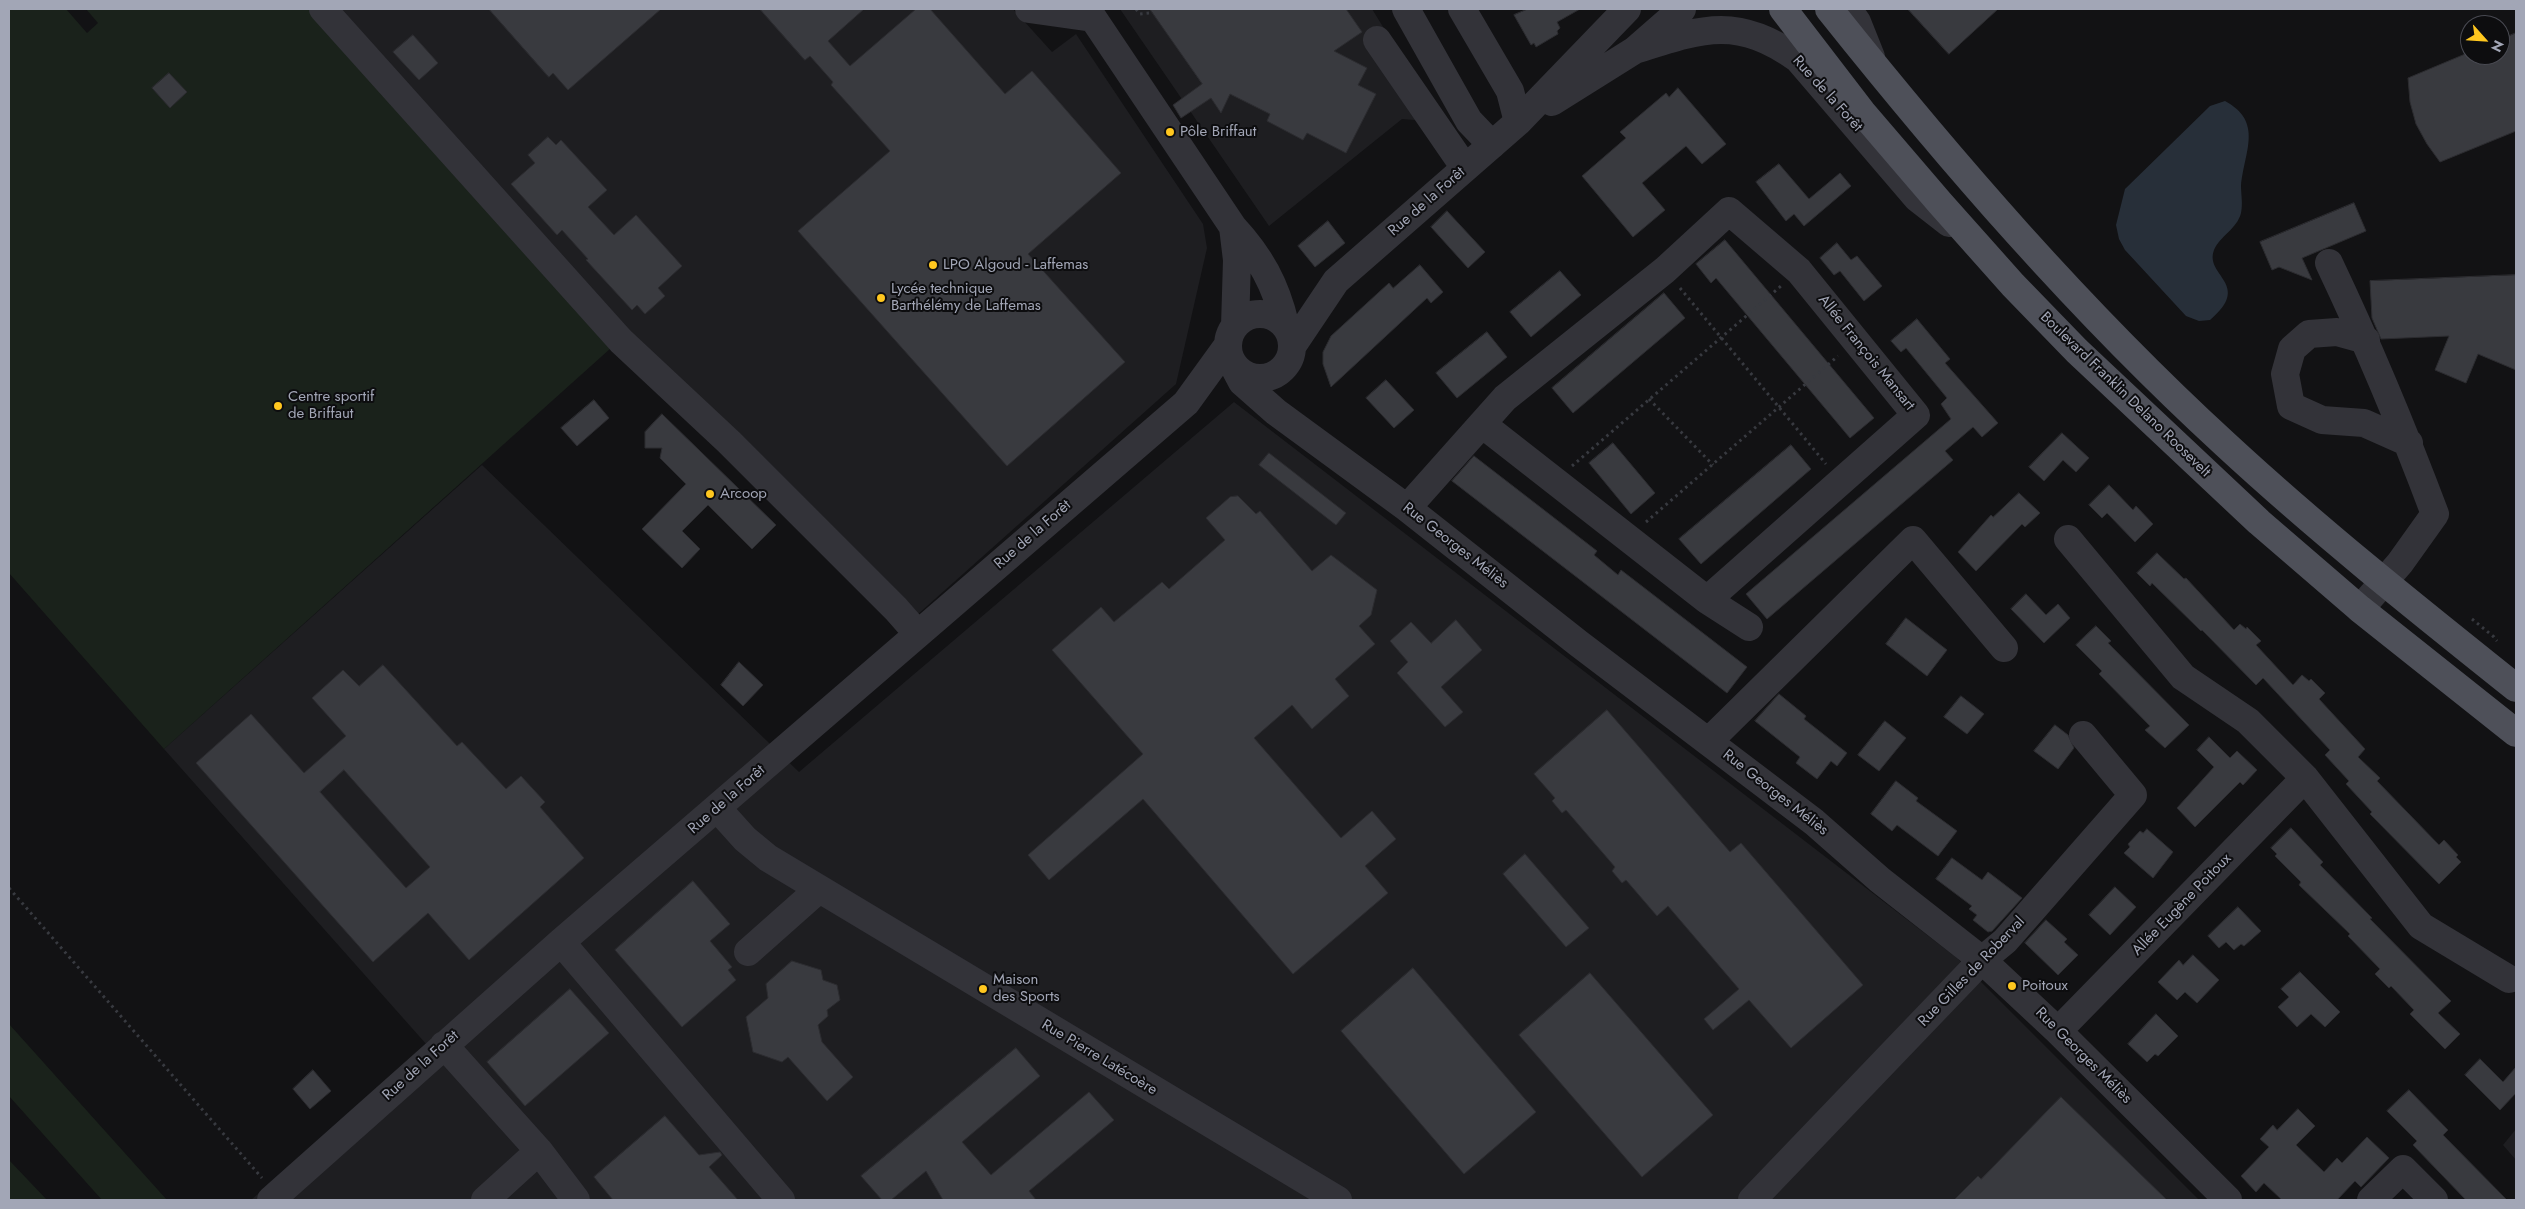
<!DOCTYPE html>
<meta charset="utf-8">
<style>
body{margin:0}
#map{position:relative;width:2525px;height:1209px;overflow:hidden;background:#121214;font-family:Jost,sans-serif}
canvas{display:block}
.frame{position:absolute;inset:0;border:10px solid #a2a6b6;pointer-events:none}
.north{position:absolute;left:2460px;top:15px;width:50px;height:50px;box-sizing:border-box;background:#0d0d0f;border:1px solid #494a52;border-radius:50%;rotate:116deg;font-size:14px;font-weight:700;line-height:20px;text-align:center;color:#a2a6b6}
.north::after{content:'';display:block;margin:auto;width:18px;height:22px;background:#ffc71f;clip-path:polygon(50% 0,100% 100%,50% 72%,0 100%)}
</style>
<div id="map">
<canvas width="2525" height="1209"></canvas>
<div class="frame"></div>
<div class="north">N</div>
</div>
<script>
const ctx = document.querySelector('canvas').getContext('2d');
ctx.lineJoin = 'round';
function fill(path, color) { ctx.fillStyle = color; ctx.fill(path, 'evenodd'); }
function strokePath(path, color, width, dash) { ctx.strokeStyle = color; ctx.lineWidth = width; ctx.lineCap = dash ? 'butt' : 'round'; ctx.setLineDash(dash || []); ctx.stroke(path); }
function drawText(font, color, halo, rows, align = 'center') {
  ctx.font = font + ' Jost,sans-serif'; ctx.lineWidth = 4; ctx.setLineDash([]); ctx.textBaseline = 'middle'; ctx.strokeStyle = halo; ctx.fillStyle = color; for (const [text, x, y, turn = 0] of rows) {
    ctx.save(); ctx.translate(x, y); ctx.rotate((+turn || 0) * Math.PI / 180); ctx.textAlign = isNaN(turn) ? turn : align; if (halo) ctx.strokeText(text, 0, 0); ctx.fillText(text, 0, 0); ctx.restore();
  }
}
const built = new Path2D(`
 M313,9H1013L1052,52L1076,34L1203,224L1207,248L1176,384L917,615L890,616Z
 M1120,9H1372L1432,106L1415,120L1402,119L1269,226Z
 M1234,402L1957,958L2199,1200H251L427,1045L164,749L482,465L799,772Z
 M2516,1129V1160L2503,1145Z`);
const green = new Path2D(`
 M9,9H66L87,33L98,23L86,9H313L611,348L164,749L9,573ZM169,73L177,81L160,97L152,88ZM180,85L187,92L170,108L163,99Z
 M9,1024L167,1200H102L9,1096Z
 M9,1160L47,1200H9Z`);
const water = new Path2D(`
 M2225,101C2264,122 2244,152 2241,186C2241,194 2243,204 2241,213C2237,229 2220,236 2214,250C2204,276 2253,284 2210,320L2199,321L2186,316L2125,250L2119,239L2116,225L2125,189L2210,106Z`);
const building = new Path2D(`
 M489,9H661L568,90L553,73L549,77Z
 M760,9H864L828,41L850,66L916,9H930L1005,94L1032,71L1121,173L1028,254L1125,362L1007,466L798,231L890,151L831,85L833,82L810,56L805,60Z
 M1150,9H1346L1362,32L1334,51L1367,68L1358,85L1376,94L1346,153L1307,133L1303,140L1267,121L1270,114L1230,94L1221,113L1211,98L1181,118L1173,105L1202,84Z
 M1528,9H1580L1557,22L1560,28L1557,31L1558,34L1536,47L1534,43L1531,45L1514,15Z
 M1908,9H1998L1949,54Z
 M2516,33V131L2440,162L2427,144L2416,124L2410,102L2408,78L2470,52V55H2500V40Z
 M413,35L438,63L419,80L393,52Z
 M169,73L187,92L170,108L152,88Z
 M1678,88L1726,144L1702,164L1686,146L1642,183L1665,210L1633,237L1582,176L1626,138L1620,132L1666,93L1669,97Z
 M548,137L556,145L561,140L607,190L588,207L614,235L636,215L682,266L658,288L665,296L645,314L637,305L632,310L586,260L588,259L562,230L557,235L511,184L535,163L528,155Z
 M1779,164L1809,199L1840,173L1851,186L1804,226L1794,214L1786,221L1756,182Z
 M2354,203L2366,231L2302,258L2312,280L2279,267L2272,270L2260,242Z
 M1447,211L1485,252L1468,268L1431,227Z
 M1328,221L1345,243L1315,267L1298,246Z
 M1725,240L1874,418L1850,438L1716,278L1711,283L1696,264Z
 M1837,243L1851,260L1857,256L1882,286L1864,301L1840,271L1834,275L1820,258Z
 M1420,265L1443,292L1431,303L1427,298L1331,387L1323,364V352L1331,336L1389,283L1393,288Z
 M1560,271L1581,295L1531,337L1510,312Z
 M2516,275V370L2478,354L2466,383L2435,370L2449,336L2381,339L2372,318L2370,281Z
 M1664,293L1685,318L1573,413L1552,388Z
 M1917,319L1950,359L1945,363L1998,423L1982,437L1973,427L1945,451L1953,460L1767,619L1746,594L1951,419L1941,404L1947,398L1906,348L1901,352L1891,341Z
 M1487,332L1507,357L1457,398L1436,373Z
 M1386,380L1414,410L1394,428L1366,398Z
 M594,400L609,418L577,446L561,428Z
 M662,414L776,525L752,549L708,505L682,531L700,549L682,568L642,529L686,484L660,458L662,448H645V432Z
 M2062,433L2089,458L2076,472L2063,460L2044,481L2029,467Z
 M1613,443L1655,493L1631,514L1589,463Z
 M1791,445L1811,469L1701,564L1679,539Z
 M1269,453L1346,513L1336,525L1259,465Z
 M1474,456L1597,551L1594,555L1618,575L1621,570L1747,667L1727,693L1452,481Z
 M2109,485L2133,510L2136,506L2153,524L2135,542L2107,513L2102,518L2089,505Z
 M2019,493L2040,513L2025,527L2022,524L1976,571L1958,552L1991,515L1993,517Z
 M1238,496L1256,514L1260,511L1312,571L1331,555L1377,590L1371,615L1359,626L1375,644L1335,679L1349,696L1312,729L1292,705L1254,738L1341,838L1372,811L1396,839L1365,866L1388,893L1293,974L1143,799L1049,880L1028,855L1143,754L1052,650L1101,607L1114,622L1162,582L1169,589L1225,540L1206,518L1230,497Z
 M2157,553L2184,579L2186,578L2234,630L2240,624L2246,629L2247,627L2261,641L2256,645L2293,685L2302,675L2309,681L2311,679L2325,693L2319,699L2365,749L2358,757L2380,778L2377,781L2439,845L2444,840L2458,855L2456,857L2461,862L2439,884L2370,814L2372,812L2346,784L2349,781L2325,755L2330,750L2263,678L2256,685L2202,630L2201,631L2152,583L2150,586L2137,573Z
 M2026,594L2046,615L2058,604L2070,618L2044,643L2011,609Z
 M1906,618L1947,650L1927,676L1886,644Z
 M1456,620L1482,650L1441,687L1463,712L1445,727L1397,673L1408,662L1390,641L1411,622L1431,643Z
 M2096,626L2111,641L2108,643L2189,725L2165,748L2145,730L2150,726L2099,674L2102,671L2076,645Z
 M739,662L763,685L743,706L721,685Z
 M383,665L457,746L462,742L506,789L521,776L545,802L540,807L584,858L469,960L428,913L373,962L196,763L251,714L304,773L346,736L312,698L343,670L359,686ZM344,770L430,867L406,888L320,792Z
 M1779,694L1806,716L1804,719L1847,753L1837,766L1831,761L1817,779L1796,763L1800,757L1755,721Z
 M1961,696L1984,714L1967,734L1944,717Z
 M1607,710L1730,852L1741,843L1863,985L1791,1048L1749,1000L1713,1030L1704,1019L1739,989L1668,906L1657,916L1626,880L1622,883L1612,871L1615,867L1566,810L1562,813L1552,801L1555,798L1534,774Z
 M1885,721L1906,738L1879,771L1858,755Z
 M2055,725L2068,735L2074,748L2058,769L2034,751Z
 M2209,737L2230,758L2237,751L2257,770L2243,785L2240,782L2195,827L2177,808L2214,767L2197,750Z
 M1896,781L1918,798L1916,801L1957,831L1938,856L1897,825L1892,831L1871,814Z
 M2291,828L2323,862L2320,865L2372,918L2370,919L2451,1001L2438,1013L2460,1034L2445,1049L2410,1014L2414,1010L2391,986L2389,988L2375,974L2380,969L2348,936L2350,934L2299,885L2301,882L2275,856L2277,854L2271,848Z
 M2147,829L2173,852L2153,878L2124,853L2130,847L2128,844L2140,831L2143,833Z
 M1525,854L1589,928L1566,947L1503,874Z
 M1952,858L1982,880L1988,872L2022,898L1992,931L1988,932L1973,920L1977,915L1969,909L1972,906L1936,879Z
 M693,881L730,924L710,941L732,967L728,970L736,980L682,1027L615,950Z
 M2115,887L2136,907L2110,935L2089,915Z
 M2238,907L2261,931L2244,946L2241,944L2234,950L2226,942L2219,948L2208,936Z
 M2046,920L2067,939L2064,942L2078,955L2058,975L2025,943Z
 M2193,955L2219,980L2197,1003L2185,992L2177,1000L2158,982L2179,960L2183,965Z
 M792,961L821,970L823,980L837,985L840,1000L827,1010L828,1016L818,1025L822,1042L853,1077L827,1101L788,1057L782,1062L753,1052L746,1017L768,998L766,984Z
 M1413,968L1536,1112L1464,1174L1341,1031Z
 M2300,972L2340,1012L2325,1027L2311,1014L2297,1027L2278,1007L2289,997L2281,989Z
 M1590,973L1713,1115L1642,1177L1519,1035Z
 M570,989L609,1033L525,1106L487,1062Z
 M2156,1014L2178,1036L2158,1056L2155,1054L2147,1062L2128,1044Z
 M1016,1048L1040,1076L962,1142L991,1175L1089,1092L1114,1120L1029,1191L1036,1200H943L926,1171L891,1200H882L861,1176Z
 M2480,1059L2503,1082L2516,1067V1093L2500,1110L2465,1075Z
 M313,1070L331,1091L310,1109L293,1089Z
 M2409,1090L2448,1130L2443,1135L2507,1200H2466L2413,1145L2417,1141L2387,1111Z
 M2061,1097L2167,1200H1954L1978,1176L1981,1179Z
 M2298,1109L2315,1126L2296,1145L2324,1172L2337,1158L2342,1163L2367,1137L2389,1158L2361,1187L2355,1181L2337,1200H2282L2264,1183L2256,1192L2241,1176L2269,1147L2260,1139L2273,1125L2277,1130Z
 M665,1116L699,1155L720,1152L722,1155L709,1167L738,1200H613L594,1177Z`);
const path = new Path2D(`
 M1136,9L1140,14L1149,13
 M1680,288L1826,464
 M1649,399L1713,465
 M1572,466L1781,286
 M1646,522L1838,356
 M2472,619L2494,637L2497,641
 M9,888L262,1178`);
const minor = new Path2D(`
 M323,9L621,341L729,442L896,609L918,634
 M1029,9L1093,18
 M1087,9L1233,227C1260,256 1276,285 1285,324
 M1406,9L1469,121L1492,145
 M1462,9L1510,91L1518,122
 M1848,9L1857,22L1871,57
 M1377,40L1465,168
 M1635,50C1701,29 1737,15 1798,59L1917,198L1949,223
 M1552,102L1635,50L1682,9
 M1233,227L1237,260L1235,326
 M2329,263C2368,345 2403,429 2435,514L2400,563L2360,609
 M1228 346a32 32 0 1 1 64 0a32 32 0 1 1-64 0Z
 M2366,340L2337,332L2309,334L2292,349L2285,374L2291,406L2322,420L2364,423L2409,443
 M1293,345L1336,281L1518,122L1627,9
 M1233,365L1242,382L1276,412L1407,508L1578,643L1814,822L1880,880L1982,960L2058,1031L2228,1200
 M1407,508L1505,398L1665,270L1729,211L1799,271L1916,415L1707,600L1482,424
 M2068,539L2183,677L2248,721L2305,778L2421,926L2509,979
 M1707,600L1749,627
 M1709,741L1913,540L2004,648
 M718,809L745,839L768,858L1338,1200
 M561,942L781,1200
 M748,952L819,889
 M2058,1031L2305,778
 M444,1045L539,1151L576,1200
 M271,1200L561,942L1186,403L1228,345
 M485,1200L539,1151
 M1752,1200L1982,960L2005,941L2133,795L2083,735
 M2371,1200L2403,1169L2434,1200`);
const major = new Path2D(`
 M1783,9L1862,112L1940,203L2013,285L2077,351L2259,522L2360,609L2516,733
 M1829,9C1951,162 2080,311 2225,444C2318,530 2417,609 2516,688`);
const markers = [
 [1170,132,5,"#ffc71f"],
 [933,265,5,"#ffc71f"],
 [881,298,5,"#ffc71f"],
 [278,406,5,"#ffc71f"],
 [710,494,5,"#ffc71f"],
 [2012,986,5,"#ffc71f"],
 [983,989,5,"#ffc71f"]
];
const streetNames = [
 ["Rue de la Forêt",1827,94,48],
 ["Rue de la Forêt",1427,202,-41],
 ["Allée François Mansart",1866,353,51],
 ["Boulevard Franklin Delano Roosevelt",2125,395,44],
 ["Rue de la Forêt",1033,535,-41],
 ["Rue Georges Méliès",1455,546,38],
 ["Rue Georges Méliès",1775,793,38],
 ["Rue de la Forêt",727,800,-41],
 ["Allée Eugène Poitoux",2182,905,-46],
 ["Rue Gilles de Roberval",1972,972,-46],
 ["Rue Georges Méliès",2083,1056,45],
 ["Rue Pierre Latécoère",1099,1058,31],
 ["Rue de la Forêt",421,1066,-42]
];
const poiNames = [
 ["Pôle Briffaut",1180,132],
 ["LPO Algoud - Laffemas",943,265],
 ["Lycée technique",891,289],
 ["Barthélémy de Laffemas",891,306],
 ["Centre sportif",288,397],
 ["de Briffaut",288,414],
 ["Arcoop",720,494],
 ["Maison",993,980],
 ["des Sports",993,997],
 ["Poitoux",2022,986]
];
fill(built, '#1e1e21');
fill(green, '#1a221b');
fill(water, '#272f39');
fill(building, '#393a3f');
strokePath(building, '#2c2c30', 1);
strokePath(path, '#383a40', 3, [2.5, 4]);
strokePath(minor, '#333339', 28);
strokePath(major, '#4e5059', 28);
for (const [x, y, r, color] of markers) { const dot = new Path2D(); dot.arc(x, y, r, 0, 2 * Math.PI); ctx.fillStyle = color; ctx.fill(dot); strokePath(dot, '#0d0d0f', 2); }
drawText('15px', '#a2a6b6', '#0d0d0f', streetNames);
drawText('15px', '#a2a6b6', '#0d0d0f', poiNames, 'left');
</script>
